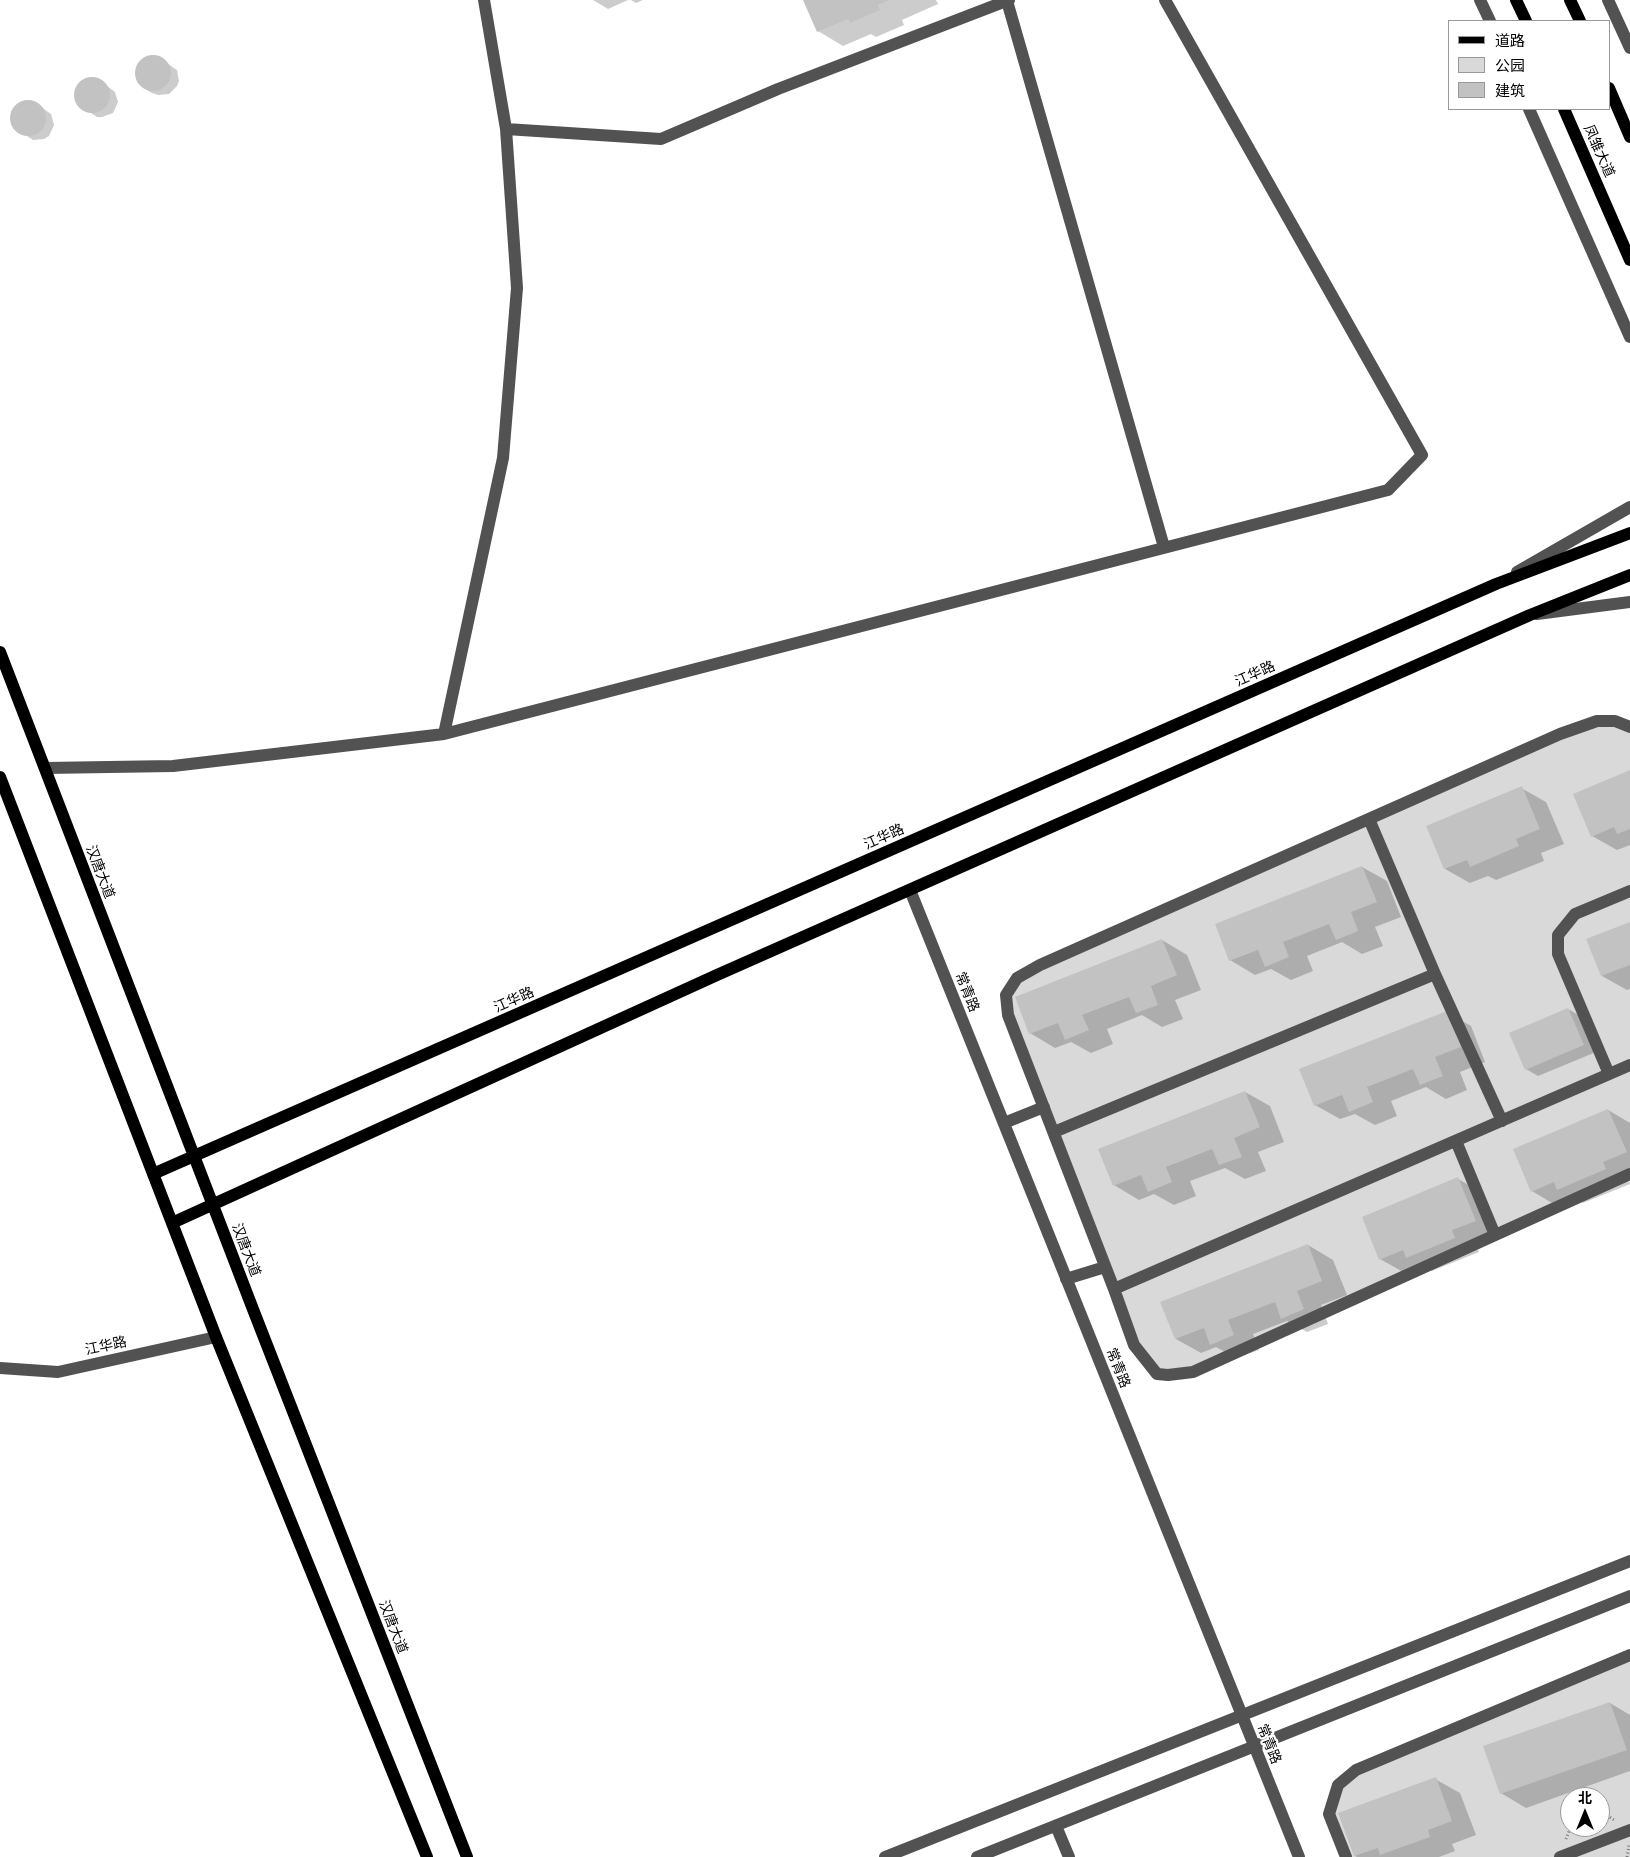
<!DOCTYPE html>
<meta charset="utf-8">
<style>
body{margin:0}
#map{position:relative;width:1630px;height:1857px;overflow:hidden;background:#fff;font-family:"Public Sans","Noto Sans SC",sans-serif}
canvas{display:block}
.legend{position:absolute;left:1448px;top:20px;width:162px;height:90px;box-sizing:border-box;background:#fff;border:1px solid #999;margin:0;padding:6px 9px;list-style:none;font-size:15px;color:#000}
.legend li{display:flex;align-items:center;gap:10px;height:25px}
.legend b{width:25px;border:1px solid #999}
.north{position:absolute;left:1560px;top:1787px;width:50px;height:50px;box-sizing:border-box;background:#fff;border:1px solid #999;border-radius:50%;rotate:0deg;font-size:14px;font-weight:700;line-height:20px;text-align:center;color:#000}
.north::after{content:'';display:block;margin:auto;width:18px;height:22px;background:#000;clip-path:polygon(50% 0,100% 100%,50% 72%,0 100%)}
</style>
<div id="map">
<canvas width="1630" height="1857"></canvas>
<ul class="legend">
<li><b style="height:6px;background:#000"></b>道路</li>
<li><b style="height:14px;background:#d9d9d9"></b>公园</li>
<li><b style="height:14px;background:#c2c2c2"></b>建筑</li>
</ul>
<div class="north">北</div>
</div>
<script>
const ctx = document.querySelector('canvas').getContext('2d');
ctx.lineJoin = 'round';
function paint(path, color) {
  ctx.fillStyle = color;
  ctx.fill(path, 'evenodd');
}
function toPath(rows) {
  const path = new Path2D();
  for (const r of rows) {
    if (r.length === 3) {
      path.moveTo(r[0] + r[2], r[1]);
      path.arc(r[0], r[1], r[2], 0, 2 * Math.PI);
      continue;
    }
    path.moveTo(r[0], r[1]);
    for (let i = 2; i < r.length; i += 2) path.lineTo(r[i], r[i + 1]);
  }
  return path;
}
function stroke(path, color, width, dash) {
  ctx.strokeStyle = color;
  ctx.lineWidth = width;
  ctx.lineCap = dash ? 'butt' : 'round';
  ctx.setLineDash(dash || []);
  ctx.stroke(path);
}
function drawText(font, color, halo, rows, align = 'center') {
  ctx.font = font + ' "Public Sans","Noto Sans SC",sans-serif';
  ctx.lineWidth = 4.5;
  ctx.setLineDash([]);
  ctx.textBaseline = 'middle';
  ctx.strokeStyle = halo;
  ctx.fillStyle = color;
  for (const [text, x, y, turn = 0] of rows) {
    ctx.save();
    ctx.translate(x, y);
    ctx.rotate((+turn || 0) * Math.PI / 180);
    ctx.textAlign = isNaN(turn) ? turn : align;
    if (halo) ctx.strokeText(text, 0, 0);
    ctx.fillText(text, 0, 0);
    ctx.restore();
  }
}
const green = toPath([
 [1597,721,1630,727,1630,1174,1193,1372,1157,1374,1134,1345,1006,995,1017,978],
 [1630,1655,1630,1857,1346,1857,1329,1814,1338,1785,1356,1770],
 [1570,1797,1600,1797,1600,1827,1570,1827]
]);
const shadow = toPath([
 [593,0,628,0,608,9],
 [631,0,643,0,636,3],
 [804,0,936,0,938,4,902,20,904,25,876,37,871,34,843,46,818,31],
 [148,58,159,58,177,70,179,81,177,86,169,94,158,95,152,93,144,88,137,79,137,69,139,64],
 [92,78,98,79,115,92,118,102,113,113,102,117,97,117,79,105,75,96,76,91,82,82],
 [28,101,34,102,51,114,54,125,49,136,44,139,33,140,15,128,11,118,12,113,18,104],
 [1630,771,1630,845,1617,850,1592,836],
 [1521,788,1546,802,1564,844,1541,853,1544,861,1496,880,1488,876,1470,883,1445,869],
 [1362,867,1387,881,1401,917,1375,927,1383,946,1362,954,1342,942,1307,956,1313,971,1291,980,1271,969,1255,975,1230,960],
 [1630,923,1630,989,1627,990,1602,976],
 [1162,940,1187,955,1201,990,1175,1000,1183,1019,1162,1027,1142,1015,1107,1029,1113,1044,1091,1053,1071,1042,1055,1048,1030,1033],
 [1568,1009,1580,1016,1596,1052,1538,1076,1526,1069],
 [1446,1012,1471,1026,1485,1062,1460,1072,1467,1090,1446,1099,1426,1087,1391,1101,1397,1116,1375,1125,1355,1114,1340,1119,1315,1105],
 [1245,1092,1270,1106,1284,1142,1258,1152,1266,1171,1245,1179,1225,1168,1190,1181,1196,1196,1174,1205,1154,1194,1139,1200,1114,1185],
 [1608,1110,1630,1123,1630,1175,1628,1176,1630,1184,1583,1203,1575,1198,1557,1206,1532,1191],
 [1458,1179,1483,1193,1500,1235,1476,1245,1479,1252,1432,1271,1423,1266,1405,1273,1380,1259],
 [1308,1245,1333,1260,1347,1295,1321,1305,1328,1324,1307,1332,1287,1321,1253,1334,1259,1350,1236,1358,1216,1347,1201,1353,1176,1339,1162,1303],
 [1610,1703,1630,1715,1630,1771,1526,1808,1501,1793],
 [1435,1779,1460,1793,1476,1835,1452,1844,1455,1851,1439,1857,1357,1857,1355,1856]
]);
const building = toPath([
 [803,0,890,0,878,5,880,10,850,23,848,19,817,32],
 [153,73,18],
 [92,95,18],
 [28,118,18],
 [1630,770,1630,829,1617,834,1614,827,1591,837,1573,794],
 [1522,786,1540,829,1516,839,1519,846,1470,867,1467,860,1444,869,1426,826],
 [1362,866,1377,902,1351,912,1358,931,1336,940,1329,924,1283,942,1289,957,1265,967,1258,950,1229,961,1215,924],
 [1630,922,1630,965,1601,976,1586,939],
 [1162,939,1177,975,1151,986,1158,1005,1136,1013,1129,997,1082,1015,1089,1030,1065,1040,1058,1023,1029,1034,1015,997],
 [1568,1008,1584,1045,1525,1070,1509,1033],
 [1447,1011,1461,1047,1435,1057,1443,1076,1420,1085,1413,1069,1367,1087,1373,1102,1349,1112,1342,1095,1314,1106,1299,1069],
 [1245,1091,1260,1127,1234,1138,1242,1157,1219,1165,1212,1149,1166,1167,1172,1182,1148,1192,1141,1175,1113,1186,1098,1149],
 [1608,1109,1627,1152,1603,1162,1606,1169,1557,1190,1554,1182,1531,1192,1513,1149],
 [1458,1177,1476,1221,1452,1230,1455,1238,1406,1258,1403,1250,1379,1260,1362,1217],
 [1308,1244,1322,1281,1297,1291,1304,1309,1281,1319,1275,1302,1228,1320,1234,1335,1210,1345,1204,1328,1175,1339,1160,1302],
 [1610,1702,1627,1750,1500,1794,1483,1746],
 [1436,1777,1452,1821,1428,1830,1430,1837,1380,1855,1378,1848,1354,1856,1338,1813]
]);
const path = toPath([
 [1600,1815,1608,1816,1614,1820],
 [1566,1839,1571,1827],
 [1627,1857,1629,1845]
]);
const minor = toPath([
 [484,0,506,129],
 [1480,0,1490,21],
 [1608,0,1630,48],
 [1007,1,1164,547],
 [1529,109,1630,337],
 [1517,572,1630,507],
 [1537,614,1630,602],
 [1630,727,1615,721,1597,721,1560,734,1040,965,1017,978,1006,995,1008,1015,1114,1289,1134,1345,1157,1374,1168,1375,1193,1372,1630,1174],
 [444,734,503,458,517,288,506,129,661,139,778,89,1009,0],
 [45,768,173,766,444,734,1388,490,1422,455,1165,0],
 [1369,819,1435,974,1502,1121],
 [910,890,1299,1857],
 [1609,1074,1558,954,1558,935,1575,914,1630,891],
 [1004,1123,1044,1107],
 [1054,1132,1435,974],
 [1456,1141,1495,1235],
 [1066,1279,1105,1267],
 [1114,1289,1630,1065],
 [0,1368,58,1372,216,1337],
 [1056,1826,1069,1857],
 [885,1857,1630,1561],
 [977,1857,1630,1596],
 [1346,1857,1329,1814,1338,1785,1356,1770,1630,1655],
 [1560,1857,1630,1830]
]);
const major = toPath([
 [1516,0,1526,21],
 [1570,0,1580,21],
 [1609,88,1630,137],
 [1564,109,1630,260],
 [0,652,256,1317,467,1857],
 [0,777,216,1337,427,1857],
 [153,1174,1496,584,1630,533],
 [172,1223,717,975,1530,615,1630,575]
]);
const streetNames = [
 ["凤雏大道",1599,151,66],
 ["江华路",1255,674,-24],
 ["江华路",884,837,-24],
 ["汉唐大道",100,872,69],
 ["常青路",967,992,68],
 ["江华路",514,1000,-24],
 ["汉唐大道",246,1250,69],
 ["江华路",106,1346,-12],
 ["常青路",1118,1368,68],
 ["汉唐大道",393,1627,69],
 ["常青路",1269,1744,68]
];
paint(green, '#d9d9d9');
paint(shadow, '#0003');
paint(building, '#c2c2c2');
stroke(path, '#747474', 3, [1, 2.5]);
stroke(minor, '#525252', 12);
stroke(major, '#000', 12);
drawText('14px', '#000', '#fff', streetNames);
</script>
